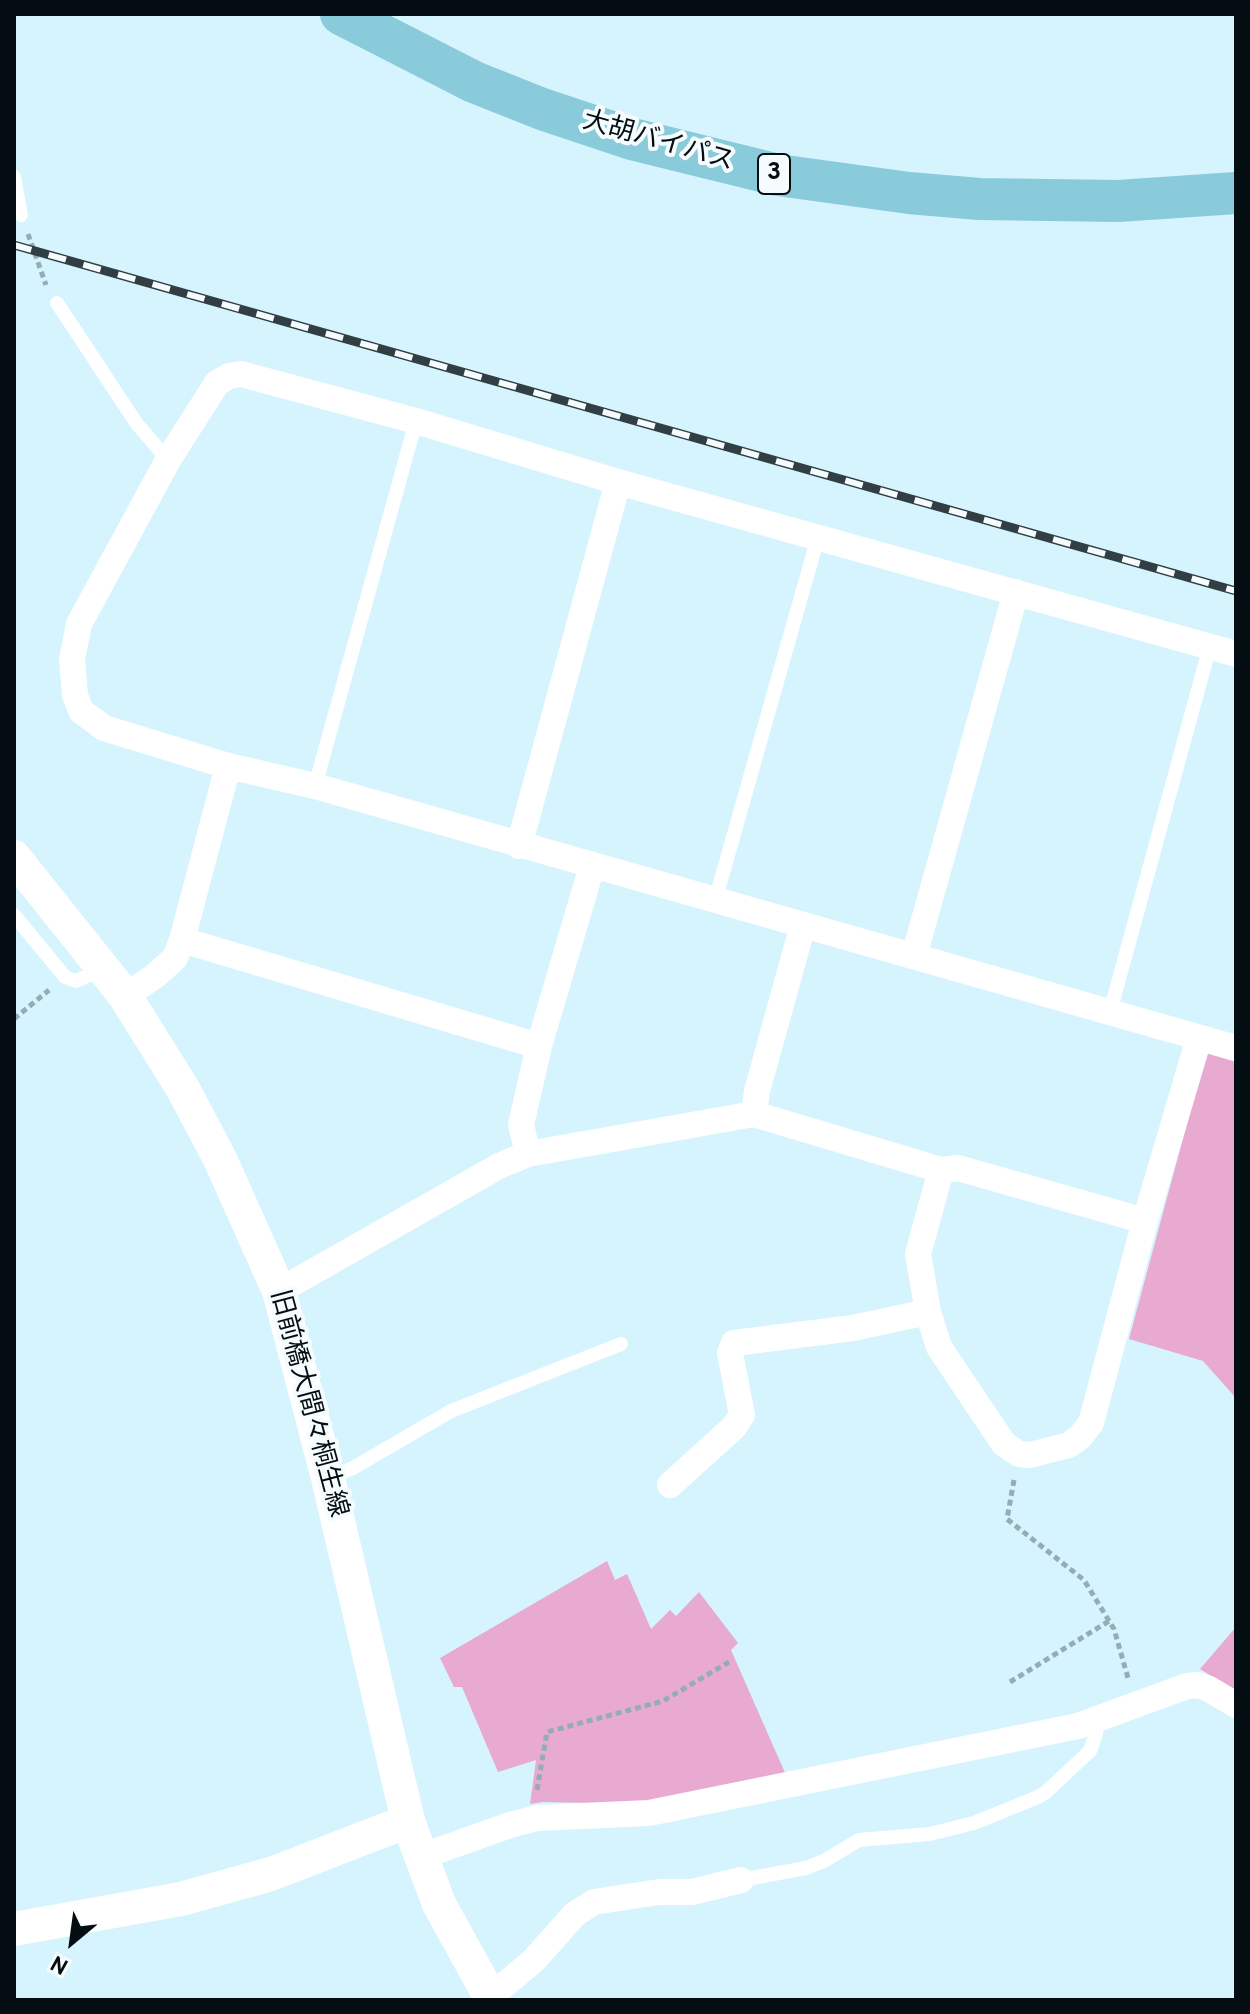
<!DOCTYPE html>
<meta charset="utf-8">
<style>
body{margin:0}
#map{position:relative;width:1250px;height:2014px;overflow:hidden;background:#d5f4fe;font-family:Overpass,sans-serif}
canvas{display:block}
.frame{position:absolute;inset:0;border:16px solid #040d11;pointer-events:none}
.north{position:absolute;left:32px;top:1902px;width:80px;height:80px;-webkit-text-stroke:6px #f6fcfe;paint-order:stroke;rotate:209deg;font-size:22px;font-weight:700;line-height:32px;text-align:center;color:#040d11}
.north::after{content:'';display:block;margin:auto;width:28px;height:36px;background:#040d11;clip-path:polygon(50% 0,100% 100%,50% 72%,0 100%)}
</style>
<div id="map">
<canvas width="1250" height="2014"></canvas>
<div class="frame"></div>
<div class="north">N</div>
</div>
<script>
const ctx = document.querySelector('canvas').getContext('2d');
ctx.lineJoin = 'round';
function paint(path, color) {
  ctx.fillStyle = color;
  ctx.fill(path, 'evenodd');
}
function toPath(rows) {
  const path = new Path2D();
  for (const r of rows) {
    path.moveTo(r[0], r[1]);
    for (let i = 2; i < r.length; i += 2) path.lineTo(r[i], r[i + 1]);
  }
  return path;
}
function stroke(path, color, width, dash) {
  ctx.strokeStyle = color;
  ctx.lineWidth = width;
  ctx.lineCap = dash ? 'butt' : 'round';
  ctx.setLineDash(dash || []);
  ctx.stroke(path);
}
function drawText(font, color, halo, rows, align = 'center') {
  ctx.font = font + ' Overpass,"Noto Sans JP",sans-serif';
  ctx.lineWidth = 8;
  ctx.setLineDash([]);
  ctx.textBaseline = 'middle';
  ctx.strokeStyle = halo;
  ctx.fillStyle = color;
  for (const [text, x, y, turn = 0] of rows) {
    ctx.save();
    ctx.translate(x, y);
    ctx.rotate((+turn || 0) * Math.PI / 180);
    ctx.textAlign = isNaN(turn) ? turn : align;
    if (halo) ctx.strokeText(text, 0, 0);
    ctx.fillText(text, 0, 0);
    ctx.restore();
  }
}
const green = toPath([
 [1206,1053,1236,1062,1236,1398,1203,1361,1129,1339],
 [607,1561,615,1580,627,1574,651,1629,670,1610,676,1616,699,1592,738,1643,731,1650,786,1775,646,1804,543,1802,530,1804,536,1760,498,1772,462,1687,454,1687,440,1658],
 [1236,1627,1236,1691,1200,1669]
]);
const path = toPath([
 [28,234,46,285],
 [14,1019,49,990],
 [1014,1480,1007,1519,1084,1580,1114,1629,1128,1678],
 [1010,1682,1109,1621],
 [537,1790,547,1732,663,1701,729,1662]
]);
const service = toPath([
 [14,177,21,215],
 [57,303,137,424,168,460],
 [315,786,416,421],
 [715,901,818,537],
 [14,915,65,977,76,981,104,968],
 [1110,1012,1210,646],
 [328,1478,353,1468,451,1411,621,1344],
 [741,1880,806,1868,824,1861,859,1840,930,1834,974,1823,1038,1797,1046,1792,1090,1751,1096,1734,1096,1720]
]);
const minor = toPath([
 [1236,654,618,482,416,421,241,374,229,376,217,383,168,460,79,624,72,659,75,695,81,711,104,728,228,766,315,786,1236,1048],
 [519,846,618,482],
 [182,940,539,1046],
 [914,956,1016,592],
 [125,996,155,976,175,958,182,940,228,766],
 [754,1114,757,1091,803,925],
 [528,1154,521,1125,539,1046,592,866],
 [941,1170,918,1254,928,1312,939,1347,1004,1444,1019,1454,1030,1455,1069,1445,1080,1437,1091,1423,1145,1221,1199,1038],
 [279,1291,499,1166,528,1154,754,1114,941,1170,958,1168,1145,1221],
 [670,1485,734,1427,742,1415,730,1353,734,1343,853,1328,928,1312],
 [420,1857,510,1825,537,1818,649,1813,1078,1726,1187,1686,1198,1685,1209,1689,1236,1705],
 [490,1997,533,1961,575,1914,594,1902,659,1892,692,1892,741,1880]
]);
const tertiary = toPath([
 [14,857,125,996,183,1089,220,1159,279,1291,328,1478,408,1821,439,1904,492,2000],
 [14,1929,181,1899,271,1874,408,1821]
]);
const primary = toPath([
 [341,14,474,82,542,109,632,139,778,175,909,193,979,199,1118,201,1236,193]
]);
const rail = toPath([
 [14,245,1236,591]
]);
const shields = [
 [774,174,32]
];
const shieldNames = [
 ["3",774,174]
];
const streetNames = [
 ["大胡バイパス",658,143,16],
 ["旧前橋大間々桐生線",307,1404,75]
];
paint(green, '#e8aad1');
stroke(path, '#94acb5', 5, [6, 4]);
stroke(service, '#fff', 14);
stroke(minor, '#fff', 26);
stroke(tertiary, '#fff', 34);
stroke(primary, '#89cadb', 42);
stroke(rail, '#313f44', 9);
stroke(rail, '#f6fcfe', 6, [18]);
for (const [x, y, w] of shields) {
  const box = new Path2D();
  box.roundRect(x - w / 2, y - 20, w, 40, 6);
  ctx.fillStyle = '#f6fcfe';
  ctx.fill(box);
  stroke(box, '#040d11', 2);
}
drawText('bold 24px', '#040d11', null, shieldNames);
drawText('26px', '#040d11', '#f6fcfe', streetNames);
</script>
